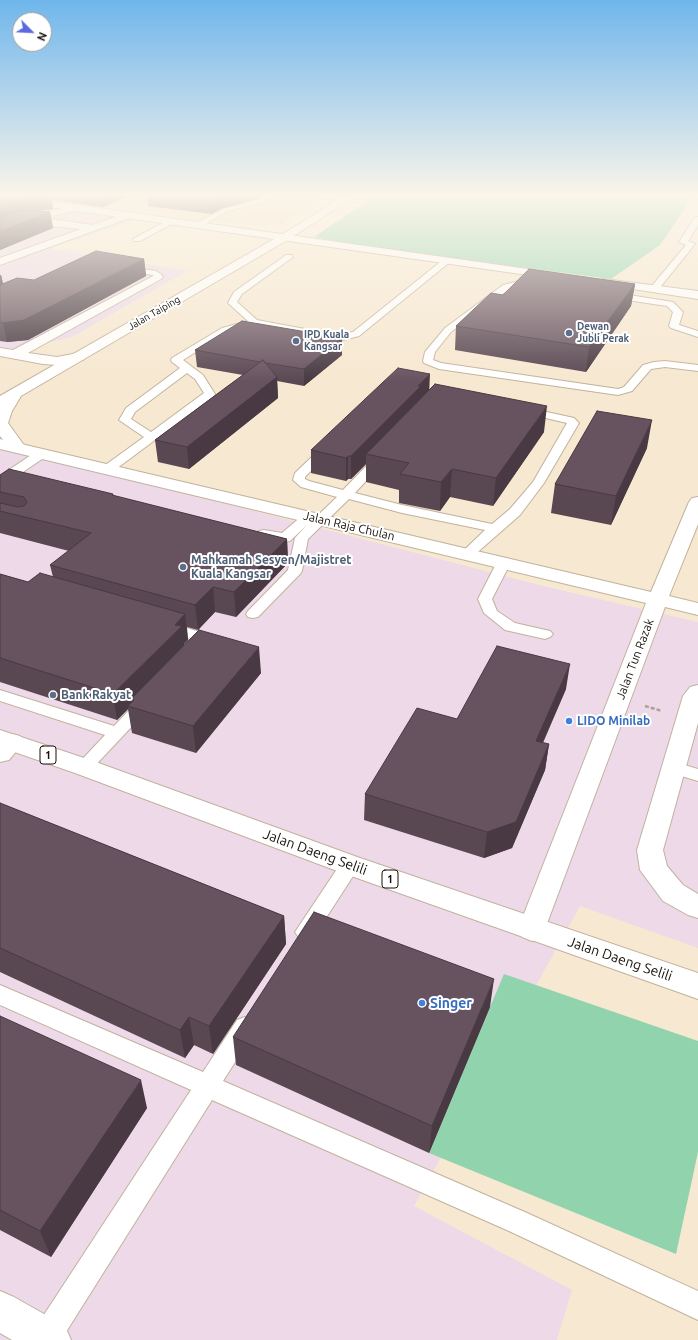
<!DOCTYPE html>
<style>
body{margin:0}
#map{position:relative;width:698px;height:1340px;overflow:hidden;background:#f7e8d1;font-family:Ubuntu,sans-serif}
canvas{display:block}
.north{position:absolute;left:12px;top:12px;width:40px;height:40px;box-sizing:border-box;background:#fff;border:1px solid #a2a09d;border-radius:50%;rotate:114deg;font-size:11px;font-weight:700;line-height:16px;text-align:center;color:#161109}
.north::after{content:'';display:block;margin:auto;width:14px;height:18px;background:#5c69e1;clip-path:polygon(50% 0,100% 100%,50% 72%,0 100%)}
</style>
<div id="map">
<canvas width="698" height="1340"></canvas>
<div class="north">N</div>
</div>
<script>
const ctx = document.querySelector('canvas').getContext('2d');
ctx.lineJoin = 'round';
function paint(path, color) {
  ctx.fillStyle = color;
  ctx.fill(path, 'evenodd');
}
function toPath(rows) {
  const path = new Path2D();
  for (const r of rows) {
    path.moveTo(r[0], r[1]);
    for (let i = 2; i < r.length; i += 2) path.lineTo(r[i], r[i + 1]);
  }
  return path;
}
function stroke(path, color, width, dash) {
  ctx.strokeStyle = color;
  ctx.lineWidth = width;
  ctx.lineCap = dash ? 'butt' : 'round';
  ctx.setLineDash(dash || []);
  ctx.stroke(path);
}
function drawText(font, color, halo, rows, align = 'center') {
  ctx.font = font + ' Ubuntu,sans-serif';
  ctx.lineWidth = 4;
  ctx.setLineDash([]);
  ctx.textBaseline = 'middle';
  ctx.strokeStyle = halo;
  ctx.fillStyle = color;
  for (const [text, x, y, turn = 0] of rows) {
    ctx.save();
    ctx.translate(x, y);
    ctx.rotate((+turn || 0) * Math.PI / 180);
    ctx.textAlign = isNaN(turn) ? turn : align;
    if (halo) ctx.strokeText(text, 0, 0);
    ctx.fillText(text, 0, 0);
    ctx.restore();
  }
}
const commercial = toPath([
 [0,195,150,216,49,248,187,271,72,337,0,354],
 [0,445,543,586,698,622,698,948,580,906,414,1206,572,1290,557,1340,0,1340]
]);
const built = toPath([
 [9,194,331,194,282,224,266,226,203,221]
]);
const green = toPath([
 [378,194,695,194,660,245,611,279,374,248,314,237],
 [504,974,698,1041,698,1152,676,1254,429,1153]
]);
const path = toPath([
 [645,706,662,711]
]);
const lane = toPath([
 [268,194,277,194,263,202,227,211,200,227,197,227,193,225,223,209,259,200,268,194],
 [78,206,82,208,80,209,57,215,12,219,0,218,0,214,12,215,40,213,78,206],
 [695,217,698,217,698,225,688,241,695,244,657,291,651,291,650,289,651,287,686,245,679,242,695,217],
 [170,219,176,219,177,221,140,241,134,241,133,239,170,219],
 [286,255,292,255,293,257,242,294,237,302,257,320,321,332,343,334,353,332,444,259,447,259,451,261,359,336,343,340,321,338,252,324,228,332,183,360,203,375,215,394,214,396,112,472,104,472,102,469,104,466,144,437,119,420,126,408,180,368,172,362,171,360,172,358,222,328,248,321,228,303,234,292,286,255],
 [187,373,195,379,204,393,151,432,131,419,135,412,187,373],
 [122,266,156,271,162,275,160,279,157,280,154,279,153,275,122,270,122,266],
 [519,281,535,283,539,286,535,289,519,287,509,289,451,332,435,352,433,360,441,363,618,389,624,387,643,365,654,362,665,361,698,365,698,371,665,367,651,369,632,391,618,395,439,369,424,363,423,361,425,352,445,328,503,285,519,281],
 [610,292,673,302,683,312,679,325,698,331,698,337,671,328,669,326,673,312,667,306,607,297,606,295,607,293,610,292],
 [524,407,574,418,579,423,544,483,520,515,472,557,467,558,462,557,460,554,485,530,402,513,349,499,308,539,302,571,300,574,258,617,253,618,248,617,246,614,248,611,288,570,295,538,307,525,290,541,285,542,259,537,257,534,259,531,264,530,282,533,303,515,313,515,315,518,314,519,337,497,301,487,293,480,295,473,322,447,326,445,330,447,332,449,305,477,305,479,309,481,343,490,377,455,381,454,385,455,387,458,355,493,402,505,492,524,510,509,533,482,567,423,520,412,519,410,524,407],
 [41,450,45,451,47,454,45,457,4,485,0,486,0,476,37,451,41,450],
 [504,558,509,559,511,562,492,599,497,611,515,623,550,631,553,634,550,637,545,639,505,630,484,613,478,599,497,562,499,559,504,558],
 [167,622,213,636,216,639,208,647,203,649,198,647,195,644,197,641,162,630,159,627,162,624,167,622],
 [0,690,114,726,139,700,145,699,151,700,153,704,90,771,84,773,78,771,75,767,105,735,0,701,0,690],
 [674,762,698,769,698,781,668,772,665,768,668,764,674,762],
 [350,857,357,860,360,865,357,870,313,938,306,941,299,938,295,932,343,860,350,857],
 [0,985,203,1072,237,1020,245,1017,253,1020,256,1027,253,1034,223,1081,527,1213,698,1291,698,1320,509,1231,212,1100,61,1340,33,1340,32,1337,36,1327,191,1090,0,1005,0,985]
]);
const street = toPath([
 [129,212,132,213,134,215,132,217,0,265,0,258,81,229,30,224,0,234,0,227,30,218,42,218,93,225,129,212],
 [157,274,161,275,163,277,161,279,28,353,57,357,78,353,83,354,85,357,83,360,57,365,43,364,0,356,0,348,13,350,157,274],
 [698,685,698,723,663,850,667,866,683,885,698,894,698,918,688,915,663,901,640,870,637,850,683,696,690,687,698,685],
 [0,1291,14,1297,65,1326,71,1340,12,1340,0,1333,0,1291]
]);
const secondary = toPath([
 [0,194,556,273,560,274,562,276,560,278,556,279,0,200,0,194],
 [604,279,698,291,698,299,600,284,598,282,600,280,604,279],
 [0,439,651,592,689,502,692,498,698,497,698,524,669,596,698,603,698,615,665,607,542,937,532,941,522,937,518,929,646,603,0,449,0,439],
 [12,734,20,736,24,742,9,760,0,762,0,740,4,736,12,734]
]);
const highway = toPath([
 [348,194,359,194,289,239,21,396,12,411,8,423,26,448,24,451,18,453,12,451,0,436,0,396,281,235,348,194],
 [0,730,93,761,360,858,698,973,698,999,340,872,75,773,0,747,0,730]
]);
const wall = toPath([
 [0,194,133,194,103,207,52,200,53,209,37,211,50,212,53,228,0,250],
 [147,194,267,194,258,199,223,208,211,214,148,206],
 [144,259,146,276,28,340,7,342,0,341,0,275,1,275,3,284,34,280],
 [635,284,631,306,586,372,455,350,456,326],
 [342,338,342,355,304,386,277,381,278,398,189,469,158,462,155,440,243,375,197,367,195,350],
 [429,390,544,432,493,506,450,497,440,511,399,503,399,490,366,482,366,464,351,479,348,479,346,481,311,473,311,450],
 [647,448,611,525,551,513,555,484],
 [0,475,113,494,114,496,287,539,288,563,236,617,215,612,198,630,187,627,188,640,184,644,184,645,261,673,196,753,132,733,128,709,117,720,0,682,0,574,28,582,53,577,50,565,69,551,0,533],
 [566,689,543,743,549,744,545,770,512,848,484,858,364,820,365,794,457,719],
 [0,803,284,916,286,944,213,1054,194,1045,185,1058,0,972],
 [490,1007,429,1153,236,1065,233,1037],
 [0,1016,147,1108,51,1257,0,1230]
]);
const shadedWall = toPath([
 [51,194,53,209,17,213,0,226,0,209,11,206,9,198],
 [101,194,133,194,103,207],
 [226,194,267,194,258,199,223,208,211,214,210,201,222,195],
 [50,212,53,228,0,250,0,232],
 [144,259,146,276,28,340,7,342,3,323],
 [1,275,5,293,0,296,0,276],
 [635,284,631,306,586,372,589,347],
 [342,338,342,355,304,386,304,369],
 [430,374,429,395,366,454,366,464,351,479,351,456],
 [277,377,278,398,189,469,187,447],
 [547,406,544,432,493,506,496,478],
 [652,420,647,448,611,525,616,496],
 [348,456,348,479,346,481,346,458],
 [452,469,450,497,440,511,441,482],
 [287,539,288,563,236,617,234,592],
 [213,587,215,612,198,630,195,605],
 [185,614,188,640,184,644,185,652,134,700,131,699,132,706,128,706,128,709,117,720,113,694,175,625],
 [259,647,261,673,196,753,193,726],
 [570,664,566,689,532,766,536,741],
 [549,744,545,770,512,848,484,858,487,832],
 [284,916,286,944,213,1054,209,1026],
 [494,979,490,1007,429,1153,432,1126],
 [189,1017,194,1045,185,1058,180,1030],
 [141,1080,147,1108,51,1257,40,1231]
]);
const building = toPath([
 [0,194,48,194,9,198,0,198,0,194],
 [152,194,226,194,222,195,210,201,152,194],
 [0,204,15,205,0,209,0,204],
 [27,210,50,212,0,232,0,218,27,210],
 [96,251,144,259,24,320,3,323,0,322,0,285,17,278,34,280,96,251],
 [529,269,635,284,589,347,456,326,491,293,503,295,529,269],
 [242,321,342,338,304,369,265,363,263,360,260,362,195,350,242,321],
 [263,360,277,377,187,447,155,440,263,360],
 [398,368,430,374,418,386,421,386,351,456,348,456,346,458,311,450,398,368],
 [435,384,547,406,496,478,452,469,441,482,400,474,409,463,366,454,435,384],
 [597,411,652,420,616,496,555,484,597,411],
 [9,469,113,494,112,495,287,539,234,592,213,587,195,605,50,565,91,533,0,511,0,503,18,507,24,506,27,502,24,497,0,492,0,475,9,469],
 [40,573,185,614,175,625,182,626,113,694,0,658,0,574,28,582,40,573],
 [199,630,259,647,193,726,128,706,134,700,131,699,199,630],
 [497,646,570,664,536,741,549,744,516,822,487,832,365,794,417,708,457,719,497,646],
 [0,803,284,916,209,1026,189,1017,180,1030,0,948,0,803],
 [314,912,494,979,432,1126,233,1037,314,912],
 [0,1016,141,1080,40,1231,0,1210,0,1016]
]);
const markers = [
 [569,333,4,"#5c6f8a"],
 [296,341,4,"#5c6f8a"],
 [183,567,4,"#5c6f8a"],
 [53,695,4,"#5c6f8a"],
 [569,721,4,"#3f7fe0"],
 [422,1003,4,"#3f7fe0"]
];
const farStreetnames = [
 ["Jalan Taiping",154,313,-30]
];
const farServicenames = [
 ["Dewan",577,327],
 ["Jubli Perak",577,339],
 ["IPD Kuala",304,335],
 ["Kangsar",304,347]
];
const shields = [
 [48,755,16],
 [390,879,16]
];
const shieldNames = [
 ["1",48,755],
 ["1",390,879]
];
const streetNames = [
 ["Jalan Raja Chulan",349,526,13],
 ["Jalan Tun Razak",635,659,-69]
];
const serviceNames = [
 ["Mahkamah Sesyen/Majistret",191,560],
 ["Kuala Kangsar",191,574],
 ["Bank Rakyat",61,695]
];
const shopNames = [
 ["LIDO Minilab",577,721]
];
const nearStreetnames = [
 ["Jalan Daeng Selili",315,852,20],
 ["Jalan Daeng Selili",620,959,19]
];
const nearShopnames = [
 ["Singer",430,1003]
];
paint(commercial, '#edd9e8');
paint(built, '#f0dcbf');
paint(green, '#90d3ac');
stroke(lane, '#c1b29c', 2);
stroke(street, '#c1b29c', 2);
stroke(secondary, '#c1b29c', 2);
stroke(highway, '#c1b29c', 2);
stroke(path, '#ada290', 2.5, [4, 2]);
paint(lane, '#fff');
paint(street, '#fff');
paint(secondary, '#fff');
paint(highway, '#fff');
paint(wall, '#594752');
paint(shadedWall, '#483942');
paint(building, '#67525f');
stroke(building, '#483942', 1);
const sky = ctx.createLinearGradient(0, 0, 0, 382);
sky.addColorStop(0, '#6fb6ec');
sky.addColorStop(0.51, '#fbf5ea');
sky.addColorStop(1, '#fbf5ea00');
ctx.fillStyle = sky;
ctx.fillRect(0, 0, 698, 382);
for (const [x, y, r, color] of markers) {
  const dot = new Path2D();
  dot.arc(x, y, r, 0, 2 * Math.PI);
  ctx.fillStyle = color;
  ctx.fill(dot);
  stroke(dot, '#fff', 1.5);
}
drawText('10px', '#161109', '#fff', farStreetnames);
drawText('bold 10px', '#4e5e75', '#fff', farServicenames, 'left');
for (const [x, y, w] of shields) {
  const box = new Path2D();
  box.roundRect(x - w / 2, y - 9, w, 18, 3);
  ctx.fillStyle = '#fff';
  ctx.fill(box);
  stroke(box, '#161109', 1);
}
drawText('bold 11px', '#161109', null, shieldNames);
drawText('12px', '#161109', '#fff', streetNames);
drawText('bold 12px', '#4e5e75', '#fff', serviceNames, 'left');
drawText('bold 12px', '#366cbe', '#fff', shopNames, 'left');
drawText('14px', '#161109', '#fff', nearStreetnames);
drawText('bold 14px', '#366cbe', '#fff', nearShopnames, 'left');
</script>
